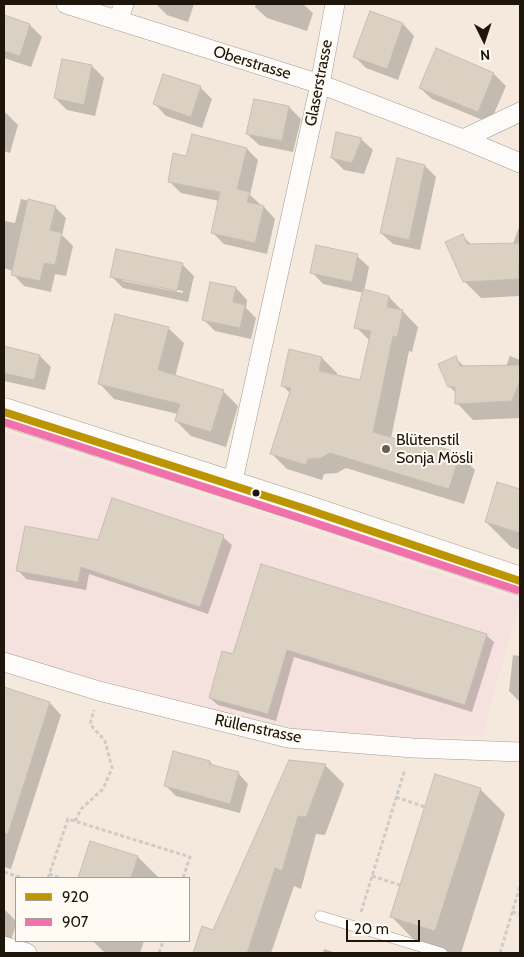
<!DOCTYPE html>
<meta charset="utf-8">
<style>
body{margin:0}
#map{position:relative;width:524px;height:957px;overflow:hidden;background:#f4e9dc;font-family:Cabin,sans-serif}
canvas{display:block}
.frame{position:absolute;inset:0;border:5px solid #1e160b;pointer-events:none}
.legend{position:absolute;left:15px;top:877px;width:175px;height:65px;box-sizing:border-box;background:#fffaf4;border:1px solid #a59f97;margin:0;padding:6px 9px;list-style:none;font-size:15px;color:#1e160b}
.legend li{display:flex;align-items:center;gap:10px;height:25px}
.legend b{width:25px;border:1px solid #a59f97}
.north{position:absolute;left:459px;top:15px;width:50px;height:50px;-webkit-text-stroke:4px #fffaf4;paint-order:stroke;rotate:176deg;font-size:14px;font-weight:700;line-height:20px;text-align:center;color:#1e160b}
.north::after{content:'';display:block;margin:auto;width:18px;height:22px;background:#1e160b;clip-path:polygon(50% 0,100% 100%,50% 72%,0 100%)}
.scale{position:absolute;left:346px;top:920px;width:74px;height:22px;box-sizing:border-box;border:2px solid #1e160b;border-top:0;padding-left:6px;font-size:15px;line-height:18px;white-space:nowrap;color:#1e160b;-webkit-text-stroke:4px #fffaf4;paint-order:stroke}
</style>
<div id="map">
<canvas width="524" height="957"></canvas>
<div class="frame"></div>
<ul class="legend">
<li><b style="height:6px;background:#bc9503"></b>920</li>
<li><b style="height:6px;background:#f171ab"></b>907</li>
</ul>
<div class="north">N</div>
<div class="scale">20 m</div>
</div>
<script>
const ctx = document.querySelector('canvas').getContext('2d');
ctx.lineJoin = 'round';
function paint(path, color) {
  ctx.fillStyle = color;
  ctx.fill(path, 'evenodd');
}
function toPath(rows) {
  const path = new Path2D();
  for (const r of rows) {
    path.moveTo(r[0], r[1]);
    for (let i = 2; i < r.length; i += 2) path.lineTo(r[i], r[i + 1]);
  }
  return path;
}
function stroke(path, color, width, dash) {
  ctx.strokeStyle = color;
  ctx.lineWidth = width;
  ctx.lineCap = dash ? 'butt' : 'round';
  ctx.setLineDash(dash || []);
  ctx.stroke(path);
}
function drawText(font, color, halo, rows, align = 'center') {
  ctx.font = font + ' Cabin,sans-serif';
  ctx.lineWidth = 4;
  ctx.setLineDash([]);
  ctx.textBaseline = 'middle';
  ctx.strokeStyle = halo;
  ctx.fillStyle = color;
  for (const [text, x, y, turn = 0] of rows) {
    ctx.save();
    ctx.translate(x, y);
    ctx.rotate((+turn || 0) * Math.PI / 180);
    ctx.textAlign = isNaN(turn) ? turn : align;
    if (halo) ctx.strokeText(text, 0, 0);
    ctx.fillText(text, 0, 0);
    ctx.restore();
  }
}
const commercial = toPath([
 [4,431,520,600,482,736,354,739,290,728,102,681,4,654]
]);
const shadow = toPath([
 [156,4,194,4,188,22,167,15],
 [256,4,303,4,313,13,307,31,267,18,255,7],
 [370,13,403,24,414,36,398,80,366,68,354,56],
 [4,16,30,25,42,37,31,67,4,58],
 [436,50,494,74,506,86,490,123,432,99,420,88],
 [63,60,92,66,104,78,95,116,67,110,55,98],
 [200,87,212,99,202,128,166,116,155,104],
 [255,100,289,107,301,119,293,152,259,145,247,134],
 [4,113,6,113,18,125,10,153,4,151],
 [361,139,373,150,364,174,344,170,332,158],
 [247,149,258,160,250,195,261,205,260,206,264,207,275,219,267,254,224,244,212,232,219,201,181,193,169,181,187,157],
 [425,166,436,177,420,250,393,244,381,233],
 [21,199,55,207,66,218,62,235,73,246,66,276,55,274,51,292,24,286,13,274,13,271,4,268,4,221,15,223],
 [520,224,520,296,481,298,464,281,462,236,472,245,513,244],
 [357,256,369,267,364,291,389,297,418,327,412,352,409,351,391,438,418,446,459,454,475,470,464,504,346,468,337,473,324,474,322,480,287,469,272,454,291,394,282,385,322,358,337,373,337,376,361,381,370,341,356,327,364,293,323,284,312,272],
 [182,264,194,276,188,302,123,288,111,276],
 [123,278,183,291,183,293,123,281],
 [236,288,247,300,246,308,256,318,251,339,215,331,203,319],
 [168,328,184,343,175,377,223,391,238,406,226,447,191,436,176,421,178,414,114,399,99,383],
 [4,347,40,356,51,367,45,390,4,381],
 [510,356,520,360,520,418,473,420,457,403,456,393,449,386,455,358,465,367,506,366],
 [498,483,520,490,520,550,511,547,486,522],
 [223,537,232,545,208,614,89,574,86,590,26,579,18,570,98,541],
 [261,566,486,635,494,642,472,712,294,657,276,721,218,705,210,698,233,655],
 [513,655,520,656,520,702,509,691],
 [4,689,50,703,61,715,11,869,4,867],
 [174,753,210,762,215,767,238,773,248,784,240,813,176,796,165,785],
 [325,765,344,784,325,835,316,834,301,889,294,886,271,953,194,953,203,927,214,931],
 [480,789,505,814,461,953,453,953,416,942,391,916],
 [91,843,138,857,159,878,80,878],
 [4,909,16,921,16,925,7,953,4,953],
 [91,941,144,941,140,953,105,953,95,943],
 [324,949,337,953,323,953]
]);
const building = toPath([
 [370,11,403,23,387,69,353,57,370,11],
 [4,15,30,24,20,56,4,51,4,15],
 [436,48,494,73,478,112,419,88,436,48],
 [62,59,92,65,84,105,54,98,62,59],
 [163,74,201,86,191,117,153,104,163,74],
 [254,99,289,106,282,141,246,134,254,99],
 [336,132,362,138,352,163,331,158,336,132],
 [192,134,247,148,237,189,250,192,247,202,264,206,255,243,211,233,220,192,168,182,173,153,186,156,192,134],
 [397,158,425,165,409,240,380,233,397,158],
 [28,199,56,206,50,230,62,233,55,265,44,263,40,281,11,275,28,199],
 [463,234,467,244,520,243,520,263,519,263,519,279,463,282,445,242,463,234],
 [316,245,358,254,352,282,310,273,316,245],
 [116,249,183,263,177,291,110,277,116,249],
 [210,282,236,287,233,302,245,305,240,328,202,320,210,282],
 [363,289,389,296,387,307,403,310,397,337,393,336,373,432,417,445,418,441,460,453,449,489,330,453,321,458,308,459,306,465,270,454,291,388,281,386,289,349,322,357,319,371,360,380,371,331,354,328,363,289],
 [115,314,169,327,158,370,224,390,211,432,175,421,180,404,98,384,115,314],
 [4,346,40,355,34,380,4,373,4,346],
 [456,356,460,366,520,365,520,380,512,401,455,404,455,387,448,387,438,364,456,356],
 [497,482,520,489,520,533,485,522,497,482],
 [112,498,224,535,200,607,81,567,78,582,16,571,25,526,98,540,112,498],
 [261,564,487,634,465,705,287,650,268,714,209,698,222,651,233,654,261,564],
 [4,687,50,702,8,834,4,833,4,687],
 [173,751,210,761,209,764,239,772,230,804,164,786,173,751],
 [289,760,326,764,306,817,298,816,282,871,275,868,247,953,193,953,202,926,213,930,289,760],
 [435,774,481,788,435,931,390,917,435,774],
 [90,841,138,856,131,878,78,878,90,841]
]);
const path = toPath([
 [396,797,425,807],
 [75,821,81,809,103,789,112,768,105,741,90,724,94,710],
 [4,872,23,878],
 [49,874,60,878],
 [372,876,400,885],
 [48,878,68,819,190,857,183,878],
 [361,912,405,769],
 [512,912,520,914],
 [159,953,163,941],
 [500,953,520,886]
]);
const lane = toPath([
 [320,916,442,953]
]);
const street = toPath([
 [66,4,320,84,463,139,520,163],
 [118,21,124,4],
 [463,139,520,112],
 [232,485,320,84,335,4],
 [4,662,99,691,288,738,413,748,520,752],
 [4,946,27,953]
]);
const secondary = toPath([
 [4,412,303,508,520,581]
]);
const bus1 = toPath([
 [4,412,303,508,520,581]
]);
const bus2 = toPath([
 [4,422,300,518,517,590]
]);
const markers = [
 [386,449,5,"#696054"],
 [256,493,4.5,"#1e160b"]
];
const streetNames = [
 ["Oberstrasse",252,63,17],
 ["Glaserstrasse",319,83,-79],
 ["Rüllenstrasse",258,729,12]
];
const poiNames = [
 ["Blütenstil",396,440],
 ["Sonja Mösli",396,458]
];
paint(commercial, '#f5e2df');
paint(shadow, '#0003');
paint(building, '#dbd1c3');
stroke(building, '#c7beb3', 1);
stroke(lane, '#a69d92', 11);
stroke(street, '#a69d92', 20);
stroke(secondary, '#a69d92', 29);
stroke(path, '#cfccc8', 3, [4, 2.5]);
stroke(lane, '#fdfcfa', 10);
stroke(street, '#fdfcfa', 19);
stroke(secondary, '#fdfcfa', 28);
stroke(bus1, '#bc9503', 8);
stroke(bus2, '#f171ab', 8);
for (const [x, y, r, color] of markers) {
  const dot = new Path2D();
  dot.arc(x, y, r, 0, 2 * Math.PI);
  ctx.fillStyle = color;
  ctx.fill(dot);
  stroke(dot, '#fffaf4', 2);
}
drawText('16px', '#1e160b', '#fffaf4', streetNames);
drawText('16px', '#1e160b', '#fffaf4', poiNames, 'left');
</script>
